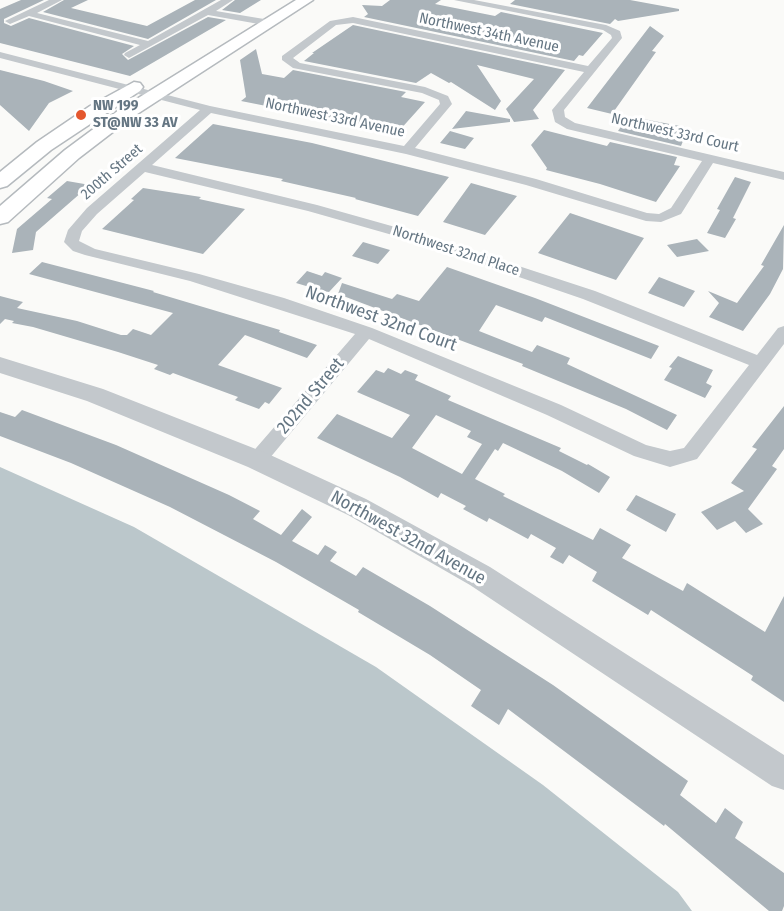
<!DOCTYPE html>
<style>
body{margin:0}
canvas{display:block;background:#fafaf8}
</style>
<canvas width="784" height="911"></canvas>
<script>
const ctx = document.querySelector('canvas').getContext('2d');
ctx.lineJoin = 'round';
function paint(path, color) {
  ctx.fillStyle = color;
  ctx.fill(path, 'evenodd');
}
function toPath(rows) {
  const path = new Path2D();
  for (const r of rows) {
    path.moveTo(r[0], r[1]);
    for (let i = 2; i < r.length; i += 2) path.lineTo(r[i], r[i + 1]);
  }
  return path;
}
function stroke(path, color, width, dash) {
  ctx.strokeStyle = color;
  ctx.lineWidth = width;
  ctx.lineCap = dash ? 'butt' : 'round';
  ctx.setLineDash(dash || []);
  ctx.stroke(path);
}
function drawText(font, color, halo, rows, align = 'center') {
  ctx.font = font + ' "Fira Sans Condensed",sans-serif';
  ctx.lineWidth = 6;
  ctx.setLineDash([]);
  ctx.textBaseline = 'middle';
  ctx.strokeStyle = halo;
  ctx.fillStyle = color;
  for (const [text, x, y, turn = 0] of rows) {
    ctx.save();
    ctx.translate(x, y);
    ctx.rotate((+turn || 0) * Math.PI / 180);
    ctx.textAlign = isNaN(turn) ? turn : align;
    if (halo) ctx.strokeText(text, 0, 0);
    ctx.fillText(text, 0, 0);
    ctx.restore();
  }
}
const water = toPath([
 [0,467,134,527,376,667,543,785,678,892,692,911,0,911]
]);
const building = toPath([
 [21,0,44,0,4,19,4,23,11,26,29,18,134,46,122,54,128,60,208,17,226,20,130,76,0,43,0,9],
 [64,0,88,0,71,8,147,26,195,0,216,0,148,39,43,12],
 [235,0,261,0,240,13,222,10],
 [390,0,441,0,435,4,495,16,501,12,603,33,583,56,579,55,574,61,364,17,368,14,362,5,382,6],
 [515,0,630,0,679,9,679,11,618,21,615,19,610,24,510,4],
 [353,25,565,70,533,110,539,119,514,122,506,109,534,79,477,65,501,101,495,110,451,82,449,83,431,73,416,83,304,61,314,53,312,53],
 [650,26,664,36,652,51,656,52,612,114,587,108],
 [256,49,262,74,284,78,293,70,406,92,401,97,425,102,398,132,241,101,246,97,240,60],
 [0,70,44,81,73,91,49,103,29,131,0,105],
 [466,111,510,119,510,122,452,129],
 [628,116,685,127,683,130,687,131,681,146,618,131],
 [213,124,312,143,449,177,418,216,355,199,356,198,281,181,283,179,175,158],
 [544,130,607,146,610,142,677,157,674,165,680,166,656,202,600,184,546,170,547,168,531,145],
 [450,131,474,138,465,149,440,143],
 [735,177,751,182,733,218,736,219,725,238,707,233,720,210,717,209],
 [67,181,90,185,36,232,33,250,12,253,17,229,52,199,47,198],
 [471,183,517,196,485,235,443,222],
 [143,188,201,197,199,199,245,209,203,254,102,229,134,200,131,199],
 [570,213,644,238,616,280,538,253],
 [784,225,783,269,770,294,743,331,709,317,719,303,708,291,737,303,764,266,761,265],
 [697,239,709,251,677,257,667,245],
 [363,242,390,250,378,264,352,256],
 [42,262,154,291,153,292,280,330,279,332,317,345,307,358,245,335,218,365,282,388,269,404,265,402,259,409,235,400,238,397,173,373,170,375,154,369,158,365,118,352,33,327,12,323,14,321,5,319,0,324,0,296,23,302,17,308,77,321,121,335,127,335,133,329,151,335,173,313,29,274],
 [447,267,535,298,659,346,651,359,545,317,542,322,496,305,479,331,532,352,537,345,570,358,567,364,677,415,667,430,626,409,522,366,523,364,338,294,342,283,392,299,397,294,419,301],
 [307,271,322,276,325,272,342,278,329,292,323,291,296,283],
 [659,277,695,291,684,307,648,293],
 [678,356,713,370,706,383,712,386,705,398,664,380,672,368,669,367],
 [388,368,401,374,405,370,418,375,415,380,451,396,448,400,561,448,559,451,587,465,588,464,610,477,599,493,562,471,503,443,498,451,495,449,475,479,505,494,503,496,593,540,600,528,631,545,622,558,683,591,687,583,765,632,784,596,784,702,751,680,753,676,651,610,648,615,592,581,597,572,569,555,563,564,550,557,556,548,531,534,528,539,489,518,487,522,463,509,466,506,441,493,438,498,400,477,317,438,337,414,392,438,410,415,357,392,376,370,384,373],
 [436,415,471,431,467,437,482,444,462,474,412,448],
 [784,406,784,449,772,466,777,469,748,509,763,524,746,533,735,521,717,530,701,512,744,491,731,483,757,449,752,447],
 [22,410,116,445,229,495,260,511,253,519,281,535,302,509,312,517,292,541,318,555,325,545,337,552,330,561,356,576,363,567,430,606,553,685,688,781,680,795,716,823,725,808,743,822,735,838,784,873,784,906,782,911,769,911,665,824,664,826,508,709,499,725,471,706,481,690,430,655,358,612,359,610,276,562,170,507,71,463,0,436,0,412,15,417],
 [636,495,676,514,666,532,626,510]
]);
const minor = toPath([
 [49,0,62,0,37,13,148,41,221,0,233,0,216,11,270,20,275,23,270,26,208,15,129,58,124,55,125,53,140,45,29,16,10,24,5,21,49,0],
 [454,0,474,0,606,25,620,31,622,38,564,110,565,117,575,123,784,172,784,180,713,163,681,214,661,222,646,221,526,185,406,154,211,113,152,165,317,205,427,236,595,291,757,355,778,328,784,326,784,344,697,459,670,467,634,456,547,415,369,339,264,465,257,468,250,465,247,460,250,455,355,334,190,281,85,255,73,251,64,242,68,230,87,208,200,110,0,58,0,52,210,106,404,146,440,104,439,100,422,93,293,68,282,60,282,56,330,21,353,17,588,66,612,38,611,35,603,30,454,0],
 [353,23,584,72,552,110,555,122,567,129,702,161,671,208,659,214,647,213,536,179,415,148,452,104,448,96,425,87,300,63,293,58,336,25,353,23],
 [145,172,308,211,417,242,583,299,749,365,684,448,670,451,646,445,561,405,372,328,284,298,199,274,95,249,79,241,82,231,97,214,145,172]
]);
const tertiary = toPath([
 [0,357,103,389,266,453,366,499,490,567,784,755,784,790,772,786,470,585,348,515,248,467,87,401,0,373,0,357]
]);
const primary = toPath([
 [296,0,313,0,131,118,79,158,8,222,0,224,0,206,65,150,119,110,296,0],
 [134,82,140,83,143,87,140,91,51,150,7,186,0,188,0,172,37,142,90,106,134,82]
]);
const markers = [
 [81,115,6,"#e4572e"]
];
const farStreetnames = [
 ["Northwest 34th Avenue",489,33,12],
 ["Northwest 33rd Avenue",335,118,12],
 ["Northwest 33rd Court",675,133,13],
 ["200th Street",112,172,-41],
 ["Northwest 32nd Place",456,251,18]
];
const farPoinames = [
 ["NW 199",93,106],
 ["ST@NW 33 AV",93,123]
];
const streetNames = [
 ["Northwest 32nd Court",381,319,20],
 ["202nd Street",311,396,-50],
 ["Northwest 32nd Avenue",408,538,29]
];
paint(water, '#bbc7cb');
paint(building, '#aab3b9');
stroke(primary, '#b5babe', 3);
paint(minor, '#c3c8cc');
paint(tertiary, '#c3c8cc');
paint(primary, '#fff');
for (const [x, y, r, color] of markers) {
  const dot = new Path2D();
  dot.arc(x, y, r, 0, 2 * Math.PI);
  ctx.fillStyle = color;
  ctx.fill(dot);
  stroke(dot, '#fff', 2);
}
drawText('15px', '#657683', '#fff', farStreetnames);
drawText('bold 15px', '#657683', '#fff', farPoinames, 'left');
drawText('18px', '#657683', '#fff', streetNames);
</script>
